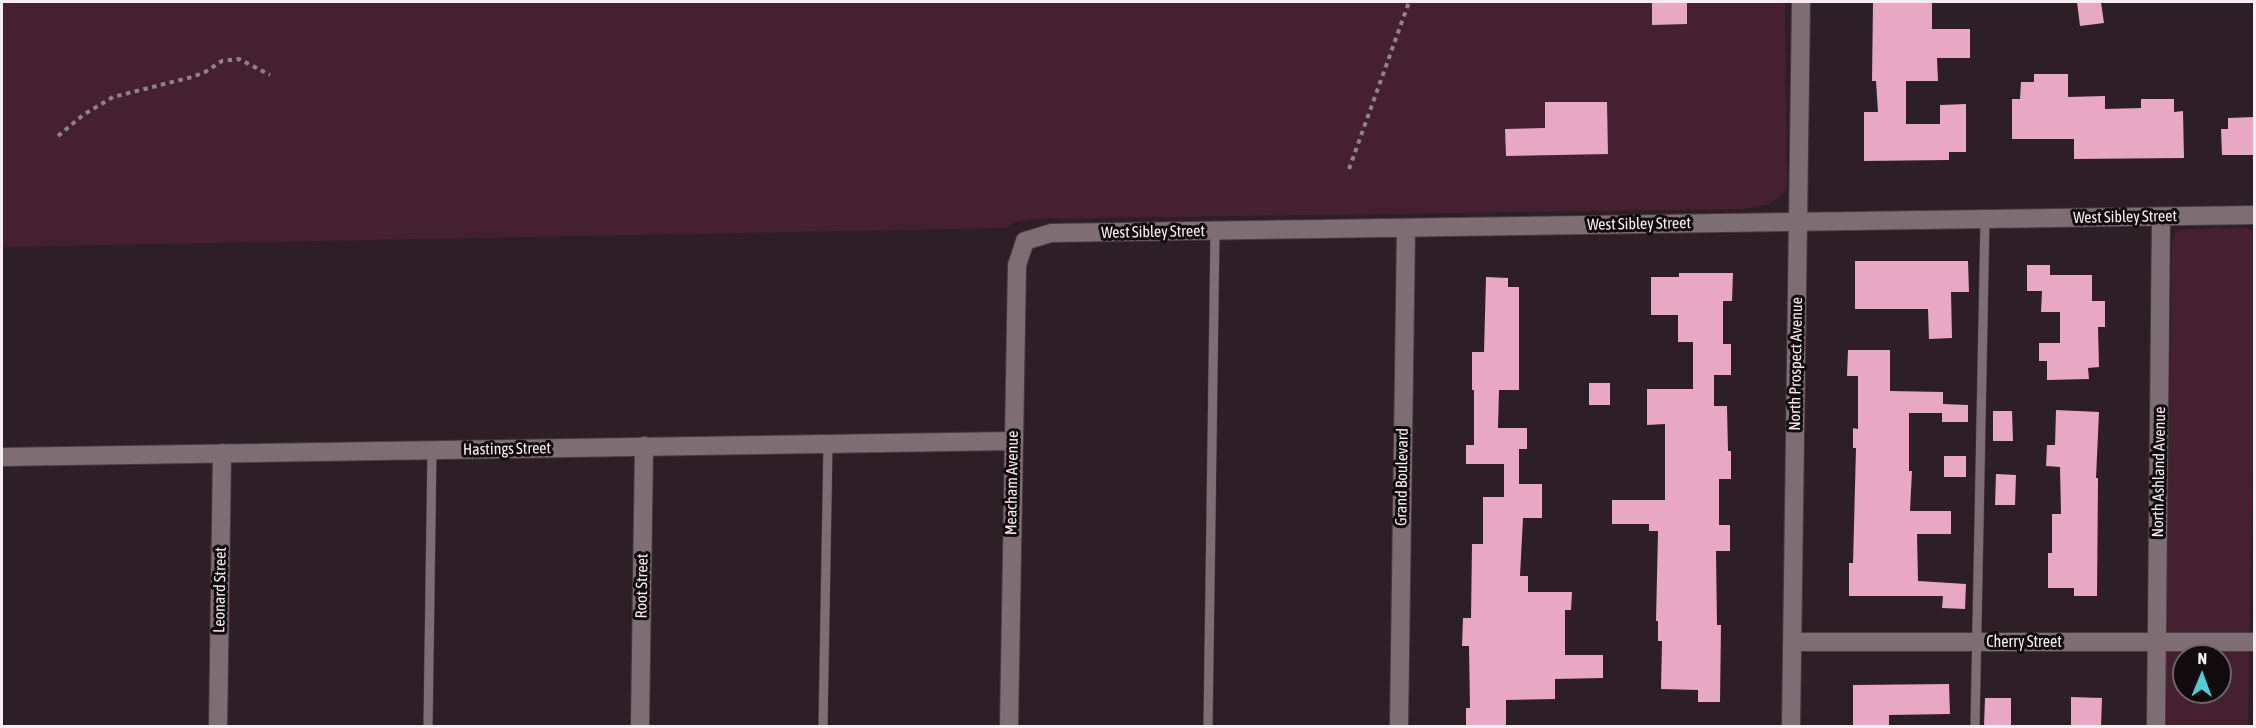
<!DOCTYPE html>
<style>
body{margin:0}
#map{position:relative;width:2256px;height:728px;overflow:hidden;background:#2d1f25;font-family:"Asap Condensed",sans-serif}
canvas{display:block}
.frame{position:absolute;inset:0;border:3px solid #f7edf0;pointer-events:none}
.north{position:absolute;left:2172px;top:644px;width:60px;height:60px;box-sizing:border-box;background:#110b0d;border:2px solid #6d6568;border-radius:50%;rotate:1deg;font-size:16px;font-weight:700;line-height:24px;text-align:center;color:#f7edf0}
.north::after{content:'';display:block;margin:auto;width:21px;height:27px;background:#52cbd8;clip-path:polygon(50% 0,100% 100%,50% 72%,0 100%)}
</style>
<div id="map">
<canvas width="2256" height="728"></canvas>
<div class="frame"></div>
<div class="north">N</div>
</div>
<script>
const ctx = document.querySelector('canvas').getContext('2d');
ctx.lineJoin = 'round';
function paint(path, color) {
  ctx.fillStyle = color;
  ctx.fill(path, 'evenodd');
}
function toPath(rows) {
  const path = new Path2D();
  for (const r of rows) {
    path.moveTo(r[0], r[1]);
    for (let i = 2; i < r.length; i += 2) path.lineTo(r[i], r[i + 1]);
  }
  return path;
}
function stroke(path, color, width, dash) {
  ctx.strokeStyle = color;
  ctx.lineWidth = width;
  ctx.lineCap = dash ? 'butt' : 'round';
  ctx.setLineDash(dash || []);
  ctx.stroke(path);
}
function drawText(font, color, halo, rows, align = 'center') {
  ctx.font = font + ' "Asap Condensed",sans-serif';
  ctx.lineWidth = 6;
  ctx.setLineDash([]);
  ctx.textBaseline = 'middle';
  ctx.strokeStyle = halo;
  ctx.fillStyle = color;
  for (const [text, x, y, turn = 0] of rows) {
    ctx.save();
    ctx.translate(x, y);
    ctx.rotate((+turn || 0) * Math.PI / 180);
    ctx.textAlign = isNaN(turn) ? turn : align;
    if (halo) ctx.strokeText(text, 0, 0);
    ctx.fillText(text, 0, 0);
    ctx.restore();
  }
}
const green = toPath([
 [2,2,1785,2,1787,184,1784,193,1769,204,1744,209,1031,219,1012,223,1007,228,2,247],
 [2246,228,2254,231,2254,413,2248,726,2165,726,2172,241,2175,233,2183,229],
 [2184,656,2220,656,2220,692,2184,692]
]);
const building = toPath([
 [1652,2,1687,2,1687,24,1652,25],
 [1873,2,1932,2,1932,29,1970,29,1970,58,1937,58,1938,81,1906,81,1906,124,1940,124,1940,105,1966,104,1966,152,1949,152,1949,160,1864,161,1864,112,1878,112,1876,81,1872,81],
 [2077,2,2101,2,2104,23,2080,26],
 [2034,74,2068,74,2068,97,2105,96,2105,109,2141,108,2141,99,2174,99,2174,112,2183,111,2184,158,2074,159,2074,139,2012,139,2012,99,2020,99,2021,82,2034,82],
 [1545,102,1607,102,1608,154,1506,156,1505,129,1545,128],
 [2254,117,2254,155,2222,155,2221,129,2228,129,2228,118],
 [1855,261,1968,261,1969,292,1951,292,1952,338,1929,339,1928,309,1855,309],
 [2027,265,2050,265,2050,275,2092,275,2092,301,2105,301,2105,327,2098,327,2099,367,2088,368,2089,379,2047,380,2047,361,2039,361,2039,343,2060,343,2060,312,2041,312,2042,291,2027,291],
 [1679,273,1733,273,1732,301,1723,301,1723,344,1731,344,1731,375,1714,375,1714,406,1727,406,1728,451,1731,451,1731,479,1719,479,1719,525,1730,525,1730,551,1716,551,1717,625,1721,625,1720,702,1698,702,1698,690,1661,689,1662,641,1658,641,1658,621,1656,621,1658,531,1649,531,1649,524,1612,524,1612,500,1665,500,1665,424,1647,425,1647,389,1693,389,1693,342,1678,342,1678,315,1651,315,1651,277,1679,277],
 [1486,277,1508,278,1508,287,1519,287,1519,390,1499,390,1498,428,1527,428,1527,449,1519,449,1519,484,1542,484,1542,518,1523,518,1520,576,1528,576,1528,592,1572,592,1571,610,1565,610,1565,655,1603,655,1603,678,1555,679,1555,699,1506,700,1506,726,1466,726,1466,708,1470,708,1469,646,1462,646,1463,618,1471,618,1472,544,1483,544,1483,497,1504,497,1504,464,1466,464,1466,445,1474,445,1474,390,1472,390,1472,352,1484,352],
 [1848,350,1890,350,1890,391,1943,392,1943,404,1968,405,1968,422,1942,422,1942,413,1909,413,1909,471,1912,471,1910,511,1951,511,1951,534,1917,534,1918,581,1966,584,1965,609,1942,608,1943,596,1849,596,1849,563,1853,563,1856,448,1853,448,1853,428,1858,429,1858,376,1847,376],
 [1589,383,1610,383,1610,405,1589,405],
 [2056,410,2099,412,2096,478,2098,478,2097,596,2074,596,2074,588,2048,588,2048,553,2052,553,2052,514,2061,514,2060,467,2046,466,2047,445,2055,445],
 [1993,411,2012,411,2013,441,1993,441],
 [1944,456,1966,456,1966,477,1944,477],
 [1996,474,2016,475,2015,505,1995,505],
 [1949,684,1950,714,1889,715,1889,726,1853,726,1853,685],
 [2071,697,2102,698,2101,726,2071,726],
 [1985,698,2011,698,2011,726,1984,726]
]);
const path = toPath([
 [58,136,83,115,113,97,192,77,205,72,222,61,239,59,270,75],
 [1349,169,1409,2]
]);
const service = toPath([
 [428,726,432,450],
 [823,726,828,444],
 [1208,726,1215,231],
 [1975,726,1985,219]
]);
const minor = toPath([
 [2,457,1012,441],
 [1793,642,2254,642],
 [218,726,222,453],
 [640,726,644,446],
 [1009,726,1017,265,1025,241,1051,233,2254,215],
 [1399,726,1406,228],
 [2156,726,2161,217]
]);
const tertiary = toPath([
 [1791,726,1801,2]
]);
const streetNames = [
 ["West Sibley Street",2125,217,-1],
 ["West Sibley Street",1639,224,-1],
 ["West Sibley Street",1153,232,-1],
 ["North Prospect Avenue",1796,364,-89],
 ["Hastings Street",507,449,-1],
 ["North Ashland Avenue",2159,472,-89],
 ["Grand Boulevard",1402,477,-89],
 ["Meacham Avenue",1012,483,-89],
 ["Root Street",642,586,-89],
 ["Leonard Street",220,590,-89],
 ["Cherry Street",2024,642]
];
paint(green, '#442030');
paint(building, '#e8a7c2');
stroke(service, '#473b40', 10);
stroke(minor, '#473b40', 20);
stroke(tertiary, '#473b40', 20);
stroke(path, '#8f8387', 4, [4.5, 4.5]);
stroke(service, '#7e6e74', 9);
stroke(minor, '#7e6e74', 18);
stroke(tertiary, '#7e6e74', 18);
drawText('16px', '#f7edf0', '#110b0d', streetNames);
</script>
